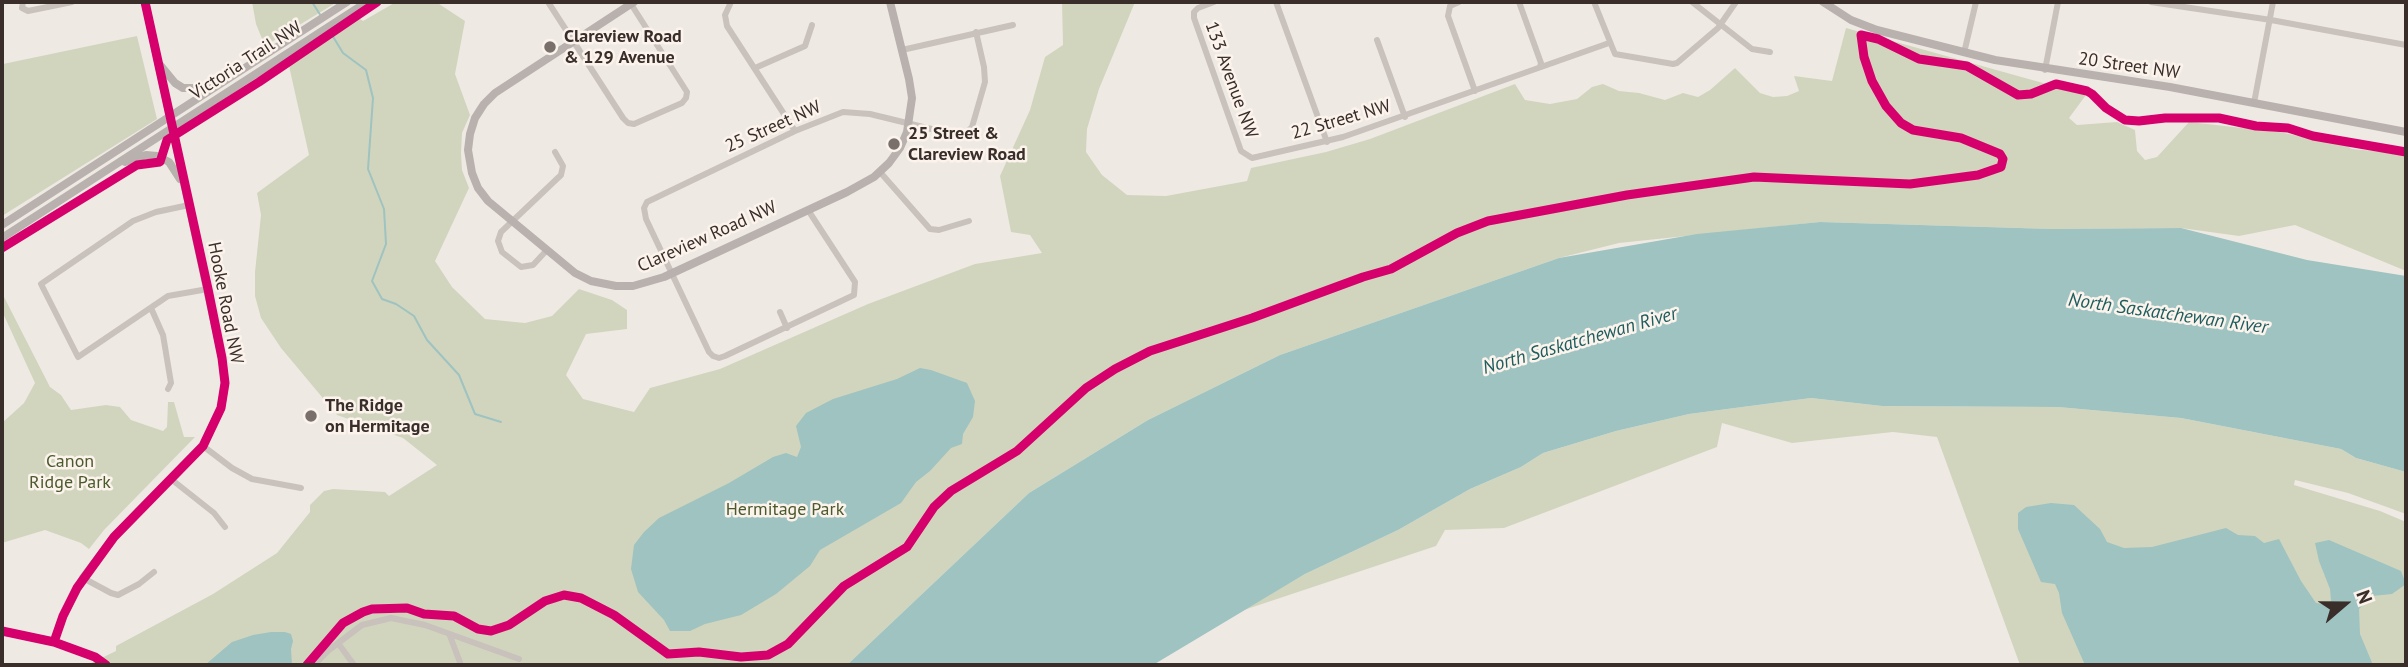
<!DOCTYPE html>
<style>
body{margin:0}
#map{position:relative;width:2408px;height:667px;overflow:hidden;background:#efe9e4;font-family:"PT Sans",sans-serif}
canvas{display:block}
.frame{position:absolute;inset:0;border:4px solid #3a2e2a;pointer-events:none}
.north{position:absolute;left:2310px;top:569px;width:70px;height:70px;-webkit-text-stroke:5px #fbf3ec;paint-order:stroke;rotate:70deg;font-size:19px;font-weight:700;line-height:28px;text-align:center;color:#3a2e2a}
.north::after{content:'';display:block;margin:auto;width:24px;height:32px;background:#3a2e2a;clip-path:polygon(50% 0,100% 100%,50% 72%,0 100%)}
</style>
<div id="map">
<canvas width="2408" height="667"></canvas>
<div class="frame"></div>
<div class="north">N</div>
</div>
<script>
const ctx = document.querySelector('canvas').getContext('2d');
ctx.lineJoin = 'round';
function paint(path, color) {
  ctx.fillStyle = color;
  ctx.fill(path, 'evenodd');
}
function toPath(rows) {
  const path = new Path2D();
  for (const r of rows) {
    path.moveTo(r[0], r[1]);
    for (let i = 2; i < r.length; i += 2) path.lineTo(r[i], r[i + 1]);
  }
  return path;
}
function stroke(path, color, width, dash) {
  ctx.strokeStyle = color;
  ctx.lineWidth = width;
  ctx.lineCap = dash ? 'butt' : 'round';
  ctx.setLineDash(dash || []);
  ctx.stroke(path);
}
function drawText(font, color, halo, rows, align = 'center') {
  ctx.font = font + ' "PT Sans",sans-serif';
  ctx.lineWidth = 5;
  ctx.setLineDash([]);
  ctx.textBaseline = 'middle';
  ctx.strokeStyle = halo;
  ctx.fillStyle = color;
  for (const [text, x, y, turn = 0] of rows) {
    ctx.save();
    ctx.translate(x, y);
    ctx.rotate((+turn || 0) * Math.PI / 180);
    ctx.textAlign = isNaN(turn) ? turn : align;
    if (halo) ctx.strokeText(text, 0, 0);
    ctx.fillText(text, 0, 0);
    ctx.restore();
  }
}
const green = toPath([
 [252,2,337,2,265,46,256,24],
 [396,2,436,2,465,21,455,74,470,115,462,133,461,153,462,170,469,188,435,261,452,287,485,319,525,323,552,316,579,289,612,300,627,310,627,329,586,334,566,375,583,399,634,412,650,388,720,369,868,304,975,264,1042,253,1030,235,1011,232,1000,176,1030,110,1045,57,1063,45,1062,2,1135,2,1099,89,1087,129,1086,152,1102,175,1127,195,1166,196,1247,181,1251,168,1326,152,1370,139,1515,84,1525,100,1550,104,1577,99,1592,87,1603,84,1619,91,1639,93,1665,100,1683,93,1698,97,1710,90,1735,68,1760,93,1773,97,1787,96,1799,91,1794,76,1832,81,1846,28,2086,95,2069,118,2077,125,2117,122,2135,130,2137,151,2145,160,2157,157,2189,122,2279,132,2323,141,2341,142,2352,149,2406,154,2406,271,2295,225,2239,236,2181,228,2052,229,1820,222,1619,243,1559,258,1280,355,1148,420,1029,493,847,665,87,665,116,651,116,646,213,594,277,553,310,512,310,505,324,491,333,489,385,492,389,496,437,465,403,438,337,415,281,348,261,318,255,296,255,272,261,215,257,193,309,155,289,66,359,18,363,21],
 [137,36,157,119,2,216,2,61,3,64],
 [2,293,50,387,61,395,71,410,106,405,120,407,131,420,163,431,167,427,168,402,174,402,184,437,195,437,104,530,89,549,81,543,45,530,2,543,2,423,24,403,35,383,2,311],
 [1811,398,1882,406,2058,407,2181,418,2341,449,2356,458,2406,472,2406,514,2348,493,2295,480,2294,485,2380,511,2406,522,2406,665,2020,665,1937,437,1893,432,1792,443,1722,423,1717,447,1504,528,1445,530,1436,546,1244,610,1305,574,1398,530,1470,489,1521,467,1543,453,1616,431,1689,414]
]);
const water = toPath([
 [1820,222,2052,229,2181,228,2307,260,2406,276,2406,472,2356,458,2341,449,2181,418,2058,407,1882,406,1811,398,1689,414,1616,431,1543,453,1521,467,1470,489,1398,530,1305,574,1153,665,847,665,1029,493,1148,420,1280,355,1559,258,1697,234],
 [920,368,931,370,967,383,975,401,973,417,963,434,962,444,951,448,930,471,916,482,901,503,820,550,810,566,776,594,741,615,705,624,690,631,670,631,664,620,638,592,631,569,634,545,644,532,659,518,729,483,773,457,786,453,797,457,801,447,796,426,806,413,833,399,897,379],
 [2051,503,2074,505,2100,529,2107,542,2124,548,2152,547,2226,528,2238,535,2255,536,2264,543,2279,539,2301,581,2316,603,2324,604,2331,601,2330,589,2319,561,2315,543,2329,540,2401,571,2406,584,2392,594,2372,596,2359,609,2360,634,2373,665,2085,665,2062,613,2059,593,2055,584,2041,582,2018,529,2018,513,2026,507],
 [271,632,285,632,291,634,293,641,291,649,292,665,205,665,232,642,253,635]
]);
const stream = toPath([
 [312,2,321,16],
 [329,30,343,53,366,70,373,98,368,169,384,209,386,244,372,281,382,299,396,304,414,316,427,340,459,375,475,414,501,422]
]);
const street = toPath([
 [23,2,22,8,28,11,72,2],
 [548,2,623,118,628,123,634,124,682,103,686,98,687,92,631,4],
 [731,2,725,15,727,26,795,131],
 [1214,2,1198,8,1194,12,1194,18,1241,151,1252,158,1343,137,1609,43],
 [1276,2,1327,142],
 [1459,2,1450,6,1448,16,1475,91],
 [1519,2,1541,63,1540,67],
 [1594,2,1615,54,1673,64,1677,63,1718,28,1736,2],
 [1692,2,1752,49,1770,52],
 [2151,2,2271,20,2406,45],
 [1377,40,1405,117],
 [902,50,1013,25],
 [1964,53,1976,2],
 [755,68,805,46,812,25],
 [2045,70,2058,2],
 [2254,103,2273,2],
 [880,172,930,229,939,230,969,221],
 [189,205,156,212,133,221,41,284,78,357,168,296,208,289],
 [808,210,855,282,854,295,725,356,719,358,713,356,709,352,646,219,644,208,647,202,795,131,843,112,870,114,956,135,965,134,972,127,985,82,984,67,976,32],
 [547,250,533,265,521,267,502,252,498,241,501,232,561,175,563,166,555,152],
 [151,308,163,335,171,383,168,389],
 [780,312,787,328],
 [203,446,232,468,252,479,301,488],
 [171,479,214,513,225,527],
 [83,578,111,593,118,595,139,584,154,572],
 [450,636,461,665],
 [54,642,95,657,106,665],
 [338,643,354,665],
 [314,665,329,650,362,625,391,618,425,625,519,659]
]);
const secondary = toPath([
 [634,2,495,93,484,104,475,118,470,134,468,150,472,173,478,188,488,201,575,273,591,281,616,286,633,286,664,277,847,192,874,177,889,163,900,148,907,132,912,98,909,79,890,2],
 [1823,2,1851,20,1877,30,1995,60,2170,87,2406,132],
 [161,66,175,83,183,88,199,88,214,84],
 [125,162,146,155,157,156,169,162,180,179],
 [2,225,347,2],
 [2,238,367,2],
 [2,631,54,642,63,616,83,578,114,537,203,446,221,408,225,383,222,358,145,2]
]);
const cycleway = toPath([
 [2,248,137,165,160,162,167,140,259,82,377,2],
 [2,631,54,642,95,657,106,665],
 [54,642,63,616,77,588,114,537,203,446,221,408,225,383,222,358,208,289,145,2],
 [307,665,343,623,363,612,372,609,407,608,424,614,454,616,478,629,491,631,509,625,545,601,564,595,581,598,614,615,668,654,699,652,741,657,768,655,788,644,844,586,907,547,934,507,951,491,1017,451,1086,388,1115,369,1150,351,1252,318,1363,277,1391,269,1457,233,1488,221,1627,195,1754,177,1910,184,1978,175,2001,167,2003,159,2000,154,1961,138,1913,130,1901,123,1886,106,1872,81,1864,57,1861,35,1878,39,1919,59,1967,66,2018,95,2031,94,2056,84,2087,91,2092,94,2106,108,2125,120,2139,121,2165,118,2219,118,2256,126,2288,128,2313,136,2406,152]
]);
const markers = [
 [550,47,7,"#796f6b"],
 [894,144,7,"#796f6b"],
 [311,416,7,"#796f6b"]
];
const poiNames = [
 ["Clareview Road",564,37],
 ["& 129 Avenue",564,58],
 ["25 Street &",908,134],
 ["Clareview Road",908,155],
 ["The Ridge",325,406],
 ["on Hermitage",325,427]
];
const streetNames = [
 ["Victoria Trail NW",246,61,-33],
 ["20 Street NW",2129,66,8],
 ["133 Avenue NW",1231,80,70],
 ["22 Street NW",1341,120,-16],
 ["25 Street NW",773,127,-24],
 ["Clareview Road NW",707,237,-24],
 ["Hooke Road NW",225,303,79]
];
const parkNames = [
 ["Canon",70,462],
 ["Ridge Park",70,483],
 ["Hermitage Park",785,510]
];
const waterNames = [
 ["North Saskatchewan River",2168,314,8],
 ["North Saskatchewan River",1580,341,-16]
];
paint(green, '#d1d5be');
paint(water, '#9ec3c1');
stroke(stream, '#9ec3c1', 2);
stroke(street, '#c9c1bc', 6);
stroke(secondary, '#b9b1ad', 8);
stroke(cycleway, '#d6006c', 9);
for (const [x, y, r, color] of markers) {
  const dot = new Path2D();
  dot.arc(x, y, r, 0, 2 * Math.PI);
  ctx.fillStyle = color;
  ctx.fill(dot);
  stroke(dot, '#fbf3ec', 2.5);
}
drawText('bold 18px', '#3a2e2a', '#fbf3ec', poiNames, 'left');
drawText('18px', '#3a2e2a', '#fbf3ec', streetNames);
drawText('18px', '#4b5a2c', '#fbf3ec', parkNames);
drawText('italic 19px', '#1d5d5e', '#fbf3ec', waterNames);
</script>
